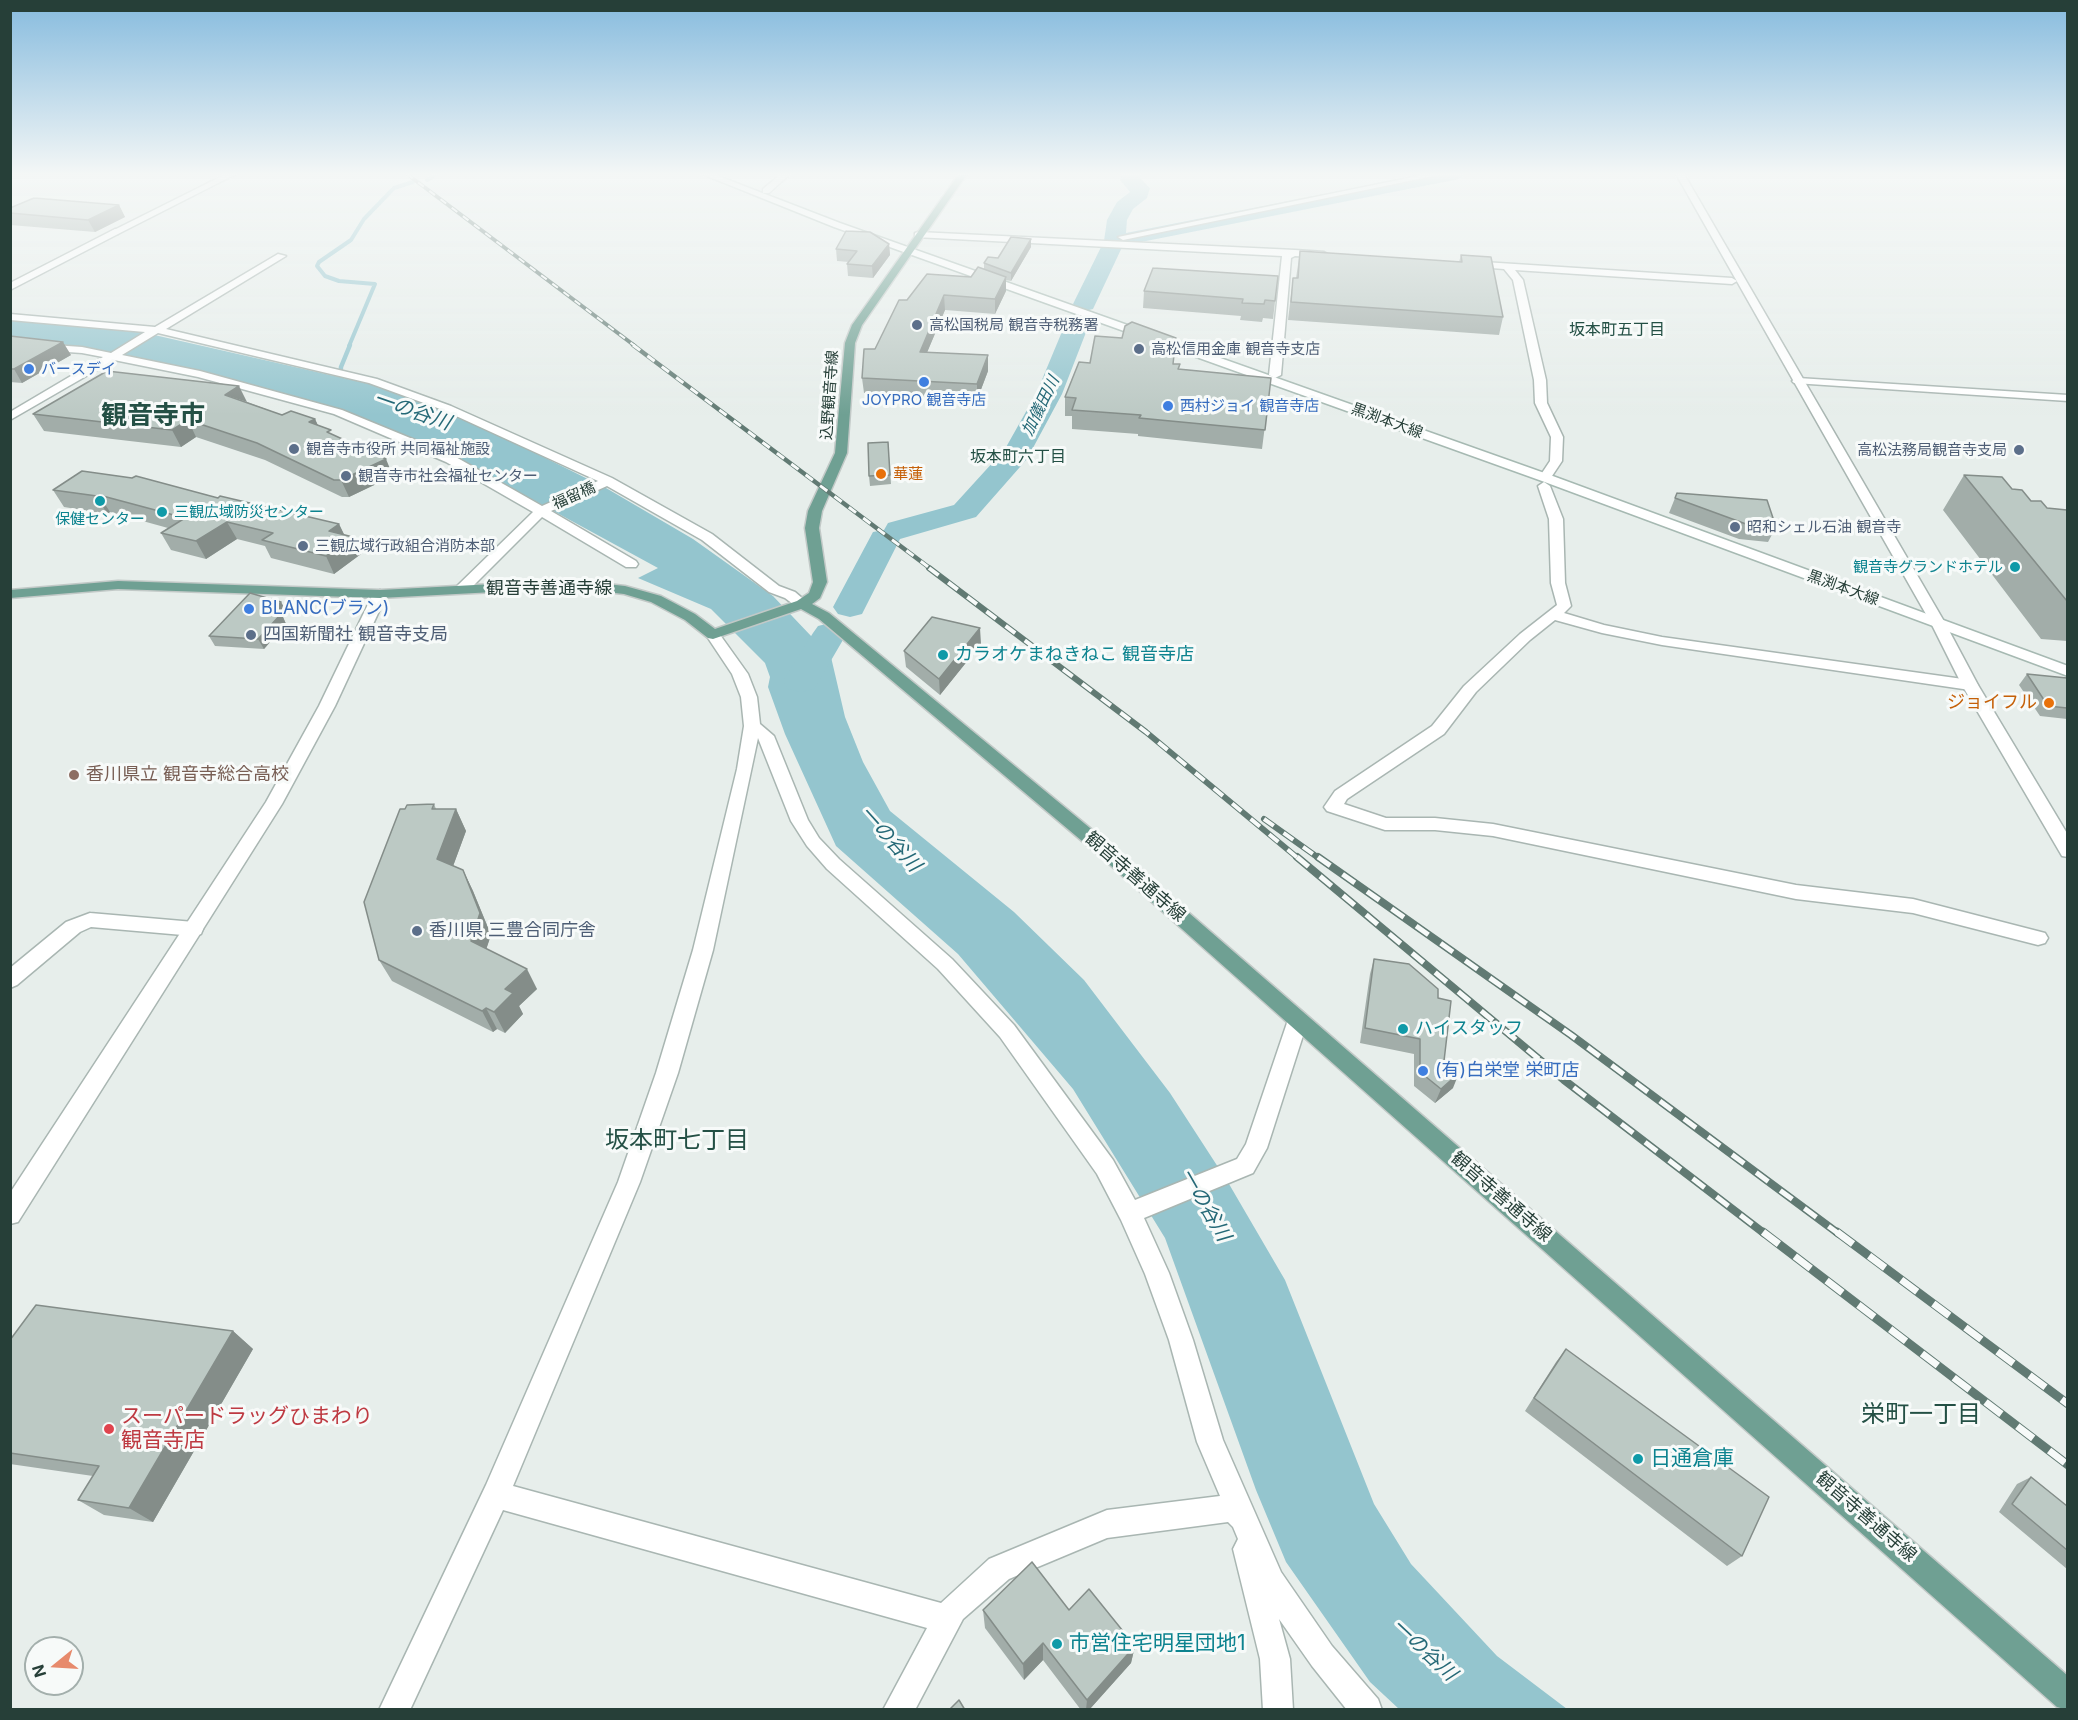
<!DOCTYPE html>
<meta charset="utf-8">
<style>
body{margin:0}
#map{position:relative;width:2078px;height:1720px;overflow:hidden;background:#e7eeeb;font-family:Inter,sans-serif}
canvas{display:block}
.frame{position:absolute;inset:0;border:12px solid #263f38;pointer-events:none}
.north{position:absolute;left:24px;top:1636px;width:60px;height:60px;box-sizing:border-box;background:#f7faf9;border:2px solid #a3afac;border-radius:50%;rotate:252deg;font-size:16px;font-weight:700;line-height:24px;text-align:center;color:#263f38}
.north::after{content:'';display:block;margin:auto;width:21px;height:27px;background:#e78a6c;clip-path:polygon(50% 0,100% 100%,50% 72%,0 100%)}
</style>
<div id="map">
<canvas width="2078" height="1720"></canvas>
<div class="frame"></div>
<div class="north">N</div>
</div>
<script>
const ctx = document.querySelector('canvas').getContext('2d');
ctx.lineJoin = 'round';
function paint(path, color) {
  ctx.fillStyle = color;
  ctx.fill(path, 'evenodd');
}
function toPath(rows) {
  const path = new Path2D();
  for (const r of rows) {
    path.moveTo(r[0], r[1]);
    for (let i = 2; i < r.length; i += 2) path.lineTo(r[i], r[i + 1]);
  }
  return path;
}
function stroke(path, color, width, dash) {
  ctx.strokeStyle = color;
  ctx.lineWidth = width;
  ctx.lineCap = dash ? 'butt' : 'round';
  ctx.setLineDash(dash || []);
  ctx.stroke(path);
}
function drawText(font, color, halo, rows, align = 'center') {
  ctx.font = font + ' Inter,"Noto Sans JP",sans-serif';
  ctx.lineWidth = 6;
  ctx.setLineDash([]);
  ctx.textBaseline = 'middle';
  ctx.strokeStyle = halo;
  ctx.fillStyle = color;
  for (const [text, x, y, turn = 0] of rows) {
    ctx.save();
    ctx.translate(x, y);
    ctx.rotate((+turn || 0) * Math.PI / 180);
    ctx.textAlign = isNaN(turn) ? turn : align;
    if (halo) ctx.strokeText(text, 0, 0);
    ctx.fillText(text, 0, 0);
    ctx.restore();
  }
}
const water = toPath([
 [10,320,128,329,383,387,495,433,606,488,693,539,773,596,831,657,845,717,863,762,890,811,1014,912,1084,980,1170,1093,1229,1184,1285,1280,1374,1504,1411,1564,1497,1656,1567,1709,1399,1709,1370,1682,1286,1562,1256,1490,1165,1238,1073,1089,958,954,836,846,785,734,768,687,770,677,765,663,711,609,638,578,658,568,456,458,350,413,224,377,130,357,11,343]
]);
const streamFar1 = toPath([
 [427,180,437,174],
 [349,346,375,284,339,281,325,276,317,266,319,262,351,240,364,219,394,188,413,182]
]);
const stream = toPath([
 [340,379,341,367,350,345]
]);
const river = toPath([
 [1122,174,1141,174,1140,178,1150,188,1147,198,1133,209,1127,220,1126,233,1426,174,1464,174,1461,178,1454,180,1131,244,1124,243,1093,309,1085,311,1077,309,1073,304,1104,241,1107,220,1117,202,1130,192,1120,180,1122,174],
 [1078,315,1087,317,1090,322,1062,394,1027,459,976,517,900,539,862,614,850,617,838,614,833,607,873,532,884,530,888,523,954,505,1005,449,1036,394,1066,322,1069,317,1078,315],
 [830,623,842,626,847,633,819,681,814,689,801,692,788,689,783,681,813,633,818,626,830,623]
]);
const minor = toPath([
 [226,174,236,174,118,234,110,232,226,174],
 [781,174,790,174,769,193,763,193,763,189,781,174],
 [1428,174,1443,174,1123,240,1118,237,1428,174],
 [918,232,1295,250,1324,252,1329,255,1324,258,1295,256,1291,258,1281,375,1275,378,1269,375,1282,256,915,237,915,233,918,232],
 [278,254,286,256,166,329,377,379,451,406,612,478,712,534,779,586,795,592,809,604,807,607,797,607,785,598,769,592,702,540,607,486,551,511,636,561,638,564,636,567,626,567,542,517,466,593,456,593,454,590,456,587,533,512,446,462,334,414,198,377,114,360,10,420,10,412,103,357,82,353,10,348,10,342,82,347,111,353,145,332,10,320,10,314,155,327,278,254],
 [158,333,369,383,443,410,598,481,542,506,454,456,342,410,200,371,122,355,158,333],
 [1468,261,1732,278,1737,281,1732,284,1515,270,1523,280,1546,380,1547,403,1563,437,1562,461,1552,476,1548,477,1542,473,1550,461,1551,437,1535,403,1534,380,1513,280,1504,269,1465,266,1465,262,1468,261],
 [1798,378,2068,395,2068,401,1794,383,1792,381,1798,378],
 [1544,482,1550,486,1563,519,1565,583,1571,606,1564,613,1604,625,1662,637,1970,680,1978,685,1970,690,1662,645,1602,633,1555,620,1530,640,1476,692,1444,734,1347,799,1344,804,1386,818,1435,818,1493,824,1796,885,1913,899,2045,933,2048,938,2045,943,2038,945,1913,913,1796,899,1493,836,1435,830,1385,830,1327,811,1324,807,1335,791,1432,726,1464,686,1520,634,1557,605,1551,583,1549,519,1538,486,1544,482],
 [713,631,718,632,748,674,757,697,760,724,774,736,808,820,819,838,839,859,952,959,1014,1025,1113,1160,1135,1200,1237,1159,1246,1144,1288,1020,1291,1014,1298,1012,1305,1014,1308,1020,1267,1148,1253,1173,1144,1218,1169,1273,1193,1340,1223,1440,1281,1572,1332,1646,1378,1699,1382,1710,1347,1710,1312,1666,1279,1619,1290,1659,1293,1710,1263,1710,1260,1659,1233,1549,1238,1539,1233,1527,1228,1522,1107,1538,1009,1579,963,1619,915,1710,883,1710,927,1628,503,1510,410,1710,379,1710,486,1485,618,1182,656,1073,693,950,737,769,744,726,741,697,732,674,706,635,713,631],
 [758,738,791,821,807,846,827,869,938,969,1000,1037,1097,1174,1121,1220,1145,1274,1169,1340,1197,1442,1220,1496,1107,1510,989,1559,941,1603,513,1486,640,1182,678,1073,713,950,758,738],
 [90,913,194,922,201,924,203,929,201,934,194,936,91,927,80,932,17,985,10,988,10,968,66,922,90,913]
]);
const tertiary = toPath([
 [1676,174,1684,174,1945,623,1978,685,2068,835,2068,857,2062,856,1962,685,1931,623,1676,174],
 [115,229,118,230,118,234,10,290,10,283,115,229],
 [380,590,387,594,335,706,282,804,18,1222,10,1224,10,1193,266,802,319,706,373,594,380,590]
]);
const secondary = toPath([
 [702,174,713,174,840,223,1550,475,2068,666,2068,676,1542,481,834,227,702,174]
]);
const primary = toPath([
 [959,174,967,174,862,325,855,343,847,453,822,511,819,528,827,582,820,598,812,604,829,613,1113,847,2068,1676,2068,1710,2057,1707,1101,857,819,619,801,609,713,639,708,638,685,620,651,602,624,594,598,591,532,590,380,598,118,589,10,598,10,590,118,581,380,590,532,582,598,583,625,586,661,596,695,614,715,629,797,601,809,593,813,582,805,528,808,511,835,453,845,343,852,325,959,174]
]);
const railFar4 = toPath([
 [407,174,635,346]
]);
const railFar3 = toPath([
 [633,345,931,569]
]);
const railFar2 = toPath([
 [929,568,1146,732,1299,859],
 [1264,819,1320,859]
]);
const railFar1 = toPath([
 [1297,857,1564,1080,1765,1234],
 [1318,857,1571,1035,1839,1234]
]);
const rail = toPath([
 [1763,1232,2068,1465],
 [1837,1232,2068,1404]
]);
const wall = toPath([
 [119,205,125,217,95,232,10,225,10,208],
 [1031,239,1031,247,1011,281,1006,280,1006,291,995,314,945,310,927,352,988,371,977,400,864,393,862,378,875,349,907,300,971,277,984,269,984,263,998,258],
 [889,244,890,255,873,278,848,276,847,264,849,262,837,261,836,249],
 [1300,251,1459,262,1461,255,1503,317,1499,335,1288,320,1293,278,1296,278],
 [1278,276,1273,319,1263,318,1262,322,1240,320,1241,316,1143,308,1144,291],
 [10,336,71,355,22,383,10,382],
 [1122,338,1173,364,1180,364,1179,369,1271,378,1262,449,1138,436,1138,434,1072,429,1072,416,1065,416,1065,397,1090,363],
 [247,402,282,415,315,419,318,426,393,476,349,497,342,497,265,460,196,437,181,447,44,431,33,414],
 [888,442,891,484,870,486,869,476],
 [1964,475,2012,489,2031,501,2047,508,2067,510,2067,641,2041,639,1943,510],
 [53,490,218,498,339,524,344,534,361,554,334,574,271,558,265,546,237,539,206,559,171,550,161,533,168,528,110,512,107,514,64,507],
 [1677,493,1776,527,1768,542,1739,539,1669,513],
 [287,612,283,617,286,624,264,649,215,646,209,636],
 [981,644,940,695,906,667,904,651],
 [2027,674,2067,678,2067,719,2040,716,2019,685],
 [434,804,436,809,456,809,466,831,453,866,463,870,473,891,491,935,486,949,537,989,519,1006,523,1014,505,1033,497,1029,493,1032,392,981,379,960],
 [1374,959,1438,998,1444,1061,1453,1088,1435,1103,1414,1086,1414,1054,1360,1043,1370,974],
 [233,1331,253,1349,153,1522,104,1515,78,1500,93,1476,10,1464,10,1340],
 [1566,1349,1742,1556,1727,1566,1525,1411,1556,1362],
 [2031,1477,2067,1506,2067,1569,1999,1512,2017,1484],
 [983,1610,1069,1610,1135,1646,1131,1663,1089,1710,1081,1710,1043,1660,1024,1680,985,1628]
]);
const shadedWall = toPath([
 [119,205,125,217,95,232,88,220],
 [1031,239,1031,247,1011,281,1011,273],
 [889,244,890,255,873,278,872,266],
 [1006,277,1006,291,995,314,995,299],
 [944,295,945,310,921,367,920,352],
 [63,342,71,355,22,383,14,369],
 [988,355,988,371,977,400,977,384],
 [239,386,247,402,225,395],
 [315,419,323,436,309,422],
 [188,420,196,437,181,447,172,430],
 [386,459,393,476,349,497,341,480],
 [99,495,110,512,107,514,97,496],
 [227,522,237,539,206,559,196,541],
 [339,524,347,541,353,537,361,554,334,574,326,556,329,531],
 [281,602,287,612,283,617,286,624,264,649,258,639,272,613],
 [980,628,981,644,940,695,939,679],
 [456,809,466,831,448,880,437,859],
 [463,870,473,891,491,935,482,962,471,941],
 [527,969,537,989,519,1006,523,1014,505,1033,494,1012,505,989],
 [486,1008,497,1029,493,1032,482,1011],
 [1459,1073,1453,1088,1435,1103,1441,1089],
 [233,1331,253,1349,153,1522,129,1508],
 [1043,1643,1043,1660,1024,1680,1023,1664],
 [1135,1646,1131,1663,1089,1710,1086,1710,1087,1700]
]);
const building = toPath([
 [34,198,119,205,88,220,10,213,10,208,34,198],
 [846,231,870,232,889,244,872,266,847,264,857,251,836,249,846,231],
 [1011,237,1031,239,1011,273,984,263,988,257,998,258,1011,237],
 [1300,251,1462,262,1461,255,1491,257,1503,317,1291,302,1293,278,1298,278,1300,251],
 [978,267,1006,277,995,299,944,295,920,352,988,355,977,384,862,378,864,349,875,349,899,300,907,300,927,274,971,277,978,267],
 [1153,268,1278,276,1275,301,1265,300,1264,304,1242,303,1243,299,1144,291,1153,268],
 [1132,322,1176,338,1173,364,1180,364,1178,369,1271,378,1265,430,1139,418,1141,415,1072,410,1076,398,1065,397,1079,362,1090,363,1095,336,1122,338,1125,326,1132,322],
 [10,336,63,342,14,369,10,369,10,336],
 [107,371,239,386,225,395,282,415,291,411,315,419,309,422,331,430,327,432,386,459,341,480,334,480,257,443,188,420,172,430,33,414,107,371],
 [888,442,890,475,869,476,868,443,888,442],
 [82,471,132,478,136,476,218,498,220,496,339,524,329,531,353,537,326,556,262,540,273,533,227,522,196,541,161,533,185,518,99,495,97,496,53,490,82,471],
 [1964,475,2002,477,2012,489,2022,490,2031,501,2041,501,2047,508,2067,510,2067,601,1964,475],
 [1677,493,1767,500,1776,527,1746,524,1675,498,1677,493],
 [250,593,281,602,272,613,281,614,258,639,209,636,250,593],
 [932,617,980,628,939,679,904,651,932,617],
 [2027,674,2067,678,2067,708,2048,706,2027,674],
 [434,804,432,809,456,809,437,859,463,870,480,913,471,941,527,969,505,989,513,993,494,1012,486,1008,482,1011,379,960,364,902,400,809,405,809,407,805,434,804],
 [1374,959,1409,964,1438,989,1438,998,1451,1001,1444,1061,1459,1073,1441,1089,1420,1072,1420,1039,1365,1028,1374,959],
 [36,1305,233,1331,129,1508,78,1500,99,1466,10,1453,10,1340,36,1305],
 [1566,1349,1769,1497,1742,1556,1534,1398,1566,1349],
 [2031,1477,2067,1506,2067,1550,2012,1504,2031,1477],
 [1032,1562,1069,1610,1089,1589,1135,1646,1087,1700,1043,1643,1023,1664,983,1610,1032,1562],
 [959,1700,965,1710,949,1710,959,1700]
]);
const markers = [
 [917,325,6,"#5c6f8a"],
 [1139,349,6,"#5c6f8a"],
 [29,369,6,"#3f7fe0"],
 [924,382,6,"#3f7fe0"],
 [1168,406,6,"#3f7fe0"],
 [294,449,6,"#5c6f8a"],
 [2019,450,6,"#5c6f8a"],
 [881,474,6,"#e8710a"],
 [346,476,6,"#5c6f8a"],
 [100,501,6,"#0f9aa8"],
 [162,512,6,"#0f9aa8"],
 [1735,527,6,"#5c6f8a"],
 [303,546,6,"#5c6f8a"],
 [2015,567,6,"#0f9aa8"],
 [249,609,6,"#3f7fe0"],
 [251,635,6,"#5c6f8a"],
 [943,655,6,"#0f9aa8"],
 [2049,703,6,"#e8710a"],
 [74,775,6,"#8d6e63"],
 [417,931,6,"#5c6f8a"],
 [1403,1029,6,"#0f9aa8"],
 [1423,1071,6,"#3f7fe0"],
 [109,1429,6,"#e0444e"],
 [1638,1459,6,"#0f9aa8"],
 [1057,1644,6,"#0f9aa8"]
];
const farServicenames = [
 ["高松国税局 観音寺税務署",929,325],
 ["高松信用金庫 観音寺支店",1151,349],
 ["観音寺市役所 共同福祉施設",306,449],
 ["高松法務局観音寺支局",2007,450,"right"],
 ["観音寺市社会福祉センター",358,476],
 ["昭和シェル石油 観音寺",1747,527],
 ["三観広域行政組合消防本部",315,546]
];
const farShopnames = [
 ["バースデイ",41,369],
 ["JOYPRO 観音寺店",924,400,"center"],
 ["西村ジョイ 観音寺店",1180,406]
];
const farStreetnames = [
 ["込野観音寺線",830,395,-86],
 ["黒渕本大線",1387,421,20],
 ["福留橋",574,496,-24],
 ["黒渕本大線",1843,588,20]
];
const farFoodnames = [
 ["華蓮",893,474]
];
const farCulturenames = [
 ["三観広域防災センター",174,512],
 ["保健センター",100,519,"center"],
 ["観音寺グランドホテル",2003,567,"right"]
];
const farNeighbourhoodnames = [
 ["坂本町五丁目",1617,330],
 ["坂本町六丁目",1018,457]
];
const farWaternames = [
 ["加儀田川",1041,406,-64]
];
const streetNames = [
 ["観音寺善通寺線",549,589],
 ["観音寺善通寺線",1135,877,41],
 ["観音寺善通寺線",1501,1197,41],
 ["観音寺善通寺線",1866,1517,41]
];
const shopNames = [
 ["BLANC(ブラン)",261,609],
 ["(有)白栄堂 栄町店",1435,1071]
];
const serviceNames = [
 ["四国新聞社 観音寺支局",263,635],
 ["香川県 三豊合同庁舎",429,931]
];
const cultureNames = [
 ["カラオケまねきねこ 観音寺店",955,655],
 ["ハイスタッフ",1415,1029]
];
const foodNames = [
 ["ジョイフル",2037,703]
];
const educationNames = [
 ["香川県立 観音寺総合高校",86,775]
];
const waterNames = [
 ["一の谷川",412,411,19],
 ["一の谷川",890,839,48],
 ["一の谷川",1205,1205,60],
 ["一の谷川",1424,1650,43]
];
const nearHealthnames = [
 ["スーパードラッグひまわり",121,1417],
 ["観音寺店",121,1441]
];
const nearCulturenames = [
 ["日通倉庫",1650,1459],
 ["市営住宅明星団地1",1069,1644]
];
const nearNeighbourhoodnames = [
 ["坂本町七丁目",677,1141],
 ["栄町一丁目",1921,1415]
];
const farTownnames = [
 ["観音寺市",153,416]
];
paint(water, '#94c5ce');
stroke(streamFar1, '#94c5ce', 4);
stroke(stream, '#94c5ce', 4.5);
paint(river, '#94c5ce');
stroke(minor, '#a9b6b2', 3);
stroke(tertiary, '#a9b6b2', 3);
stroke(secondary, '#a6b9b2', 3);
stroke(primary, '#c2c9c7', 3);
paint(minor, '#fff');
paint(tertiary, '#fff');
paint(secondary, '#fff');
paint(primary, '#6fa093');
stroke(railFar4, '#617a73', 4);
stroke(railFar3, '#617a73', 4.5);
stroke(railFar2, '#617a73', 6);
stroke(railFar1, '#617a73', 8);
stroke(rail, '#617a73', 9);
stroke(railFar4, '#f7faf9', 2, [7]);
stroke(railFar3, '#f7faf9', 3, [9]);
stroke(railFar2, '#f7faf9', 4, [12]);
stroke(railFar1, '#f7faf9', 5, [15]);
stroke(rail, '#f7faf9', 7, [20]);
paint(wall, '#a2ada9');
paint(shadedWall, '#848d89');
paint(building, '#bcc9c4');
stroke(building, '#848d89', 1.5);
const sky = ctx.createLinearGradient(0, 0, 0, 415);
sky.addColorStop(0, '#86bbde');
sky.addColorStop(0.42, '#f4f7f6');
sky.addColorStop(1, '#f4f7f600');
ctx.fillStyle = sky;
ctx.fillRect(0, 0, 2078, 415);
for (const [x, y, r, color] of markers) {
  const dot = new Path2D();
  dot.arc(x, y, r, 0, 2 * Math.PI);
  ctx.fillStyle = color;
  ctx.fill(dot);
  stroke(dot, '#f7faf9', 2);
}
drawText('15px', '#4e5e75', '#f7faf9', farServicenames, 'left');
drawText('15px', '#366cbe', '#f7faf9', farShopnames, 'left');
drawText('15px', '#263f38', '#f7faf9', farStreetnames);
drawText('15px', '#c56008', '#f7faf9', farFoodnames, 'left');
drawText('15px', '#0d838f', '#f7faf9', farCulturenames, 'left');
drawText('16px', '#245045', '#f7faf9', farNeighbourhoodnames);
drawText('italic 16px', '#256977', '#f7faf9', farWaternames);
drawText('18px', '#263f38', '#f7faf9', streetNames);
drawText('18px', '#366cbe', '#f7faf9', shopNames, 'left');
drawText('18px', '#4e5e75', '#f7faf9', serviceNames, 'left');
drawText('18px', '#0d838f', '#f7faf9', cultureNames, 'left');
drawText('18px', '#c56008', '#f7faf9', foodNames, 'right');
drawText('18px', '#785e54', '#f7faf9', educationNames, 'left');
drawText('italic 20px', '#256977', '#f7faf9', waterNames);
drawText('21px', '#be3a42', '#f7faf9', nearHealthnames, 'left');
drawText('21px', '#0d838f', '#f7faf9', nearCulturenames, 'left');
drawText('24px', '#245045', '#f7faf9', nearNeighbourhoodnames);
drawText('bold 26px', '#245045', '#f7faf9', farTownnames);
</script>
